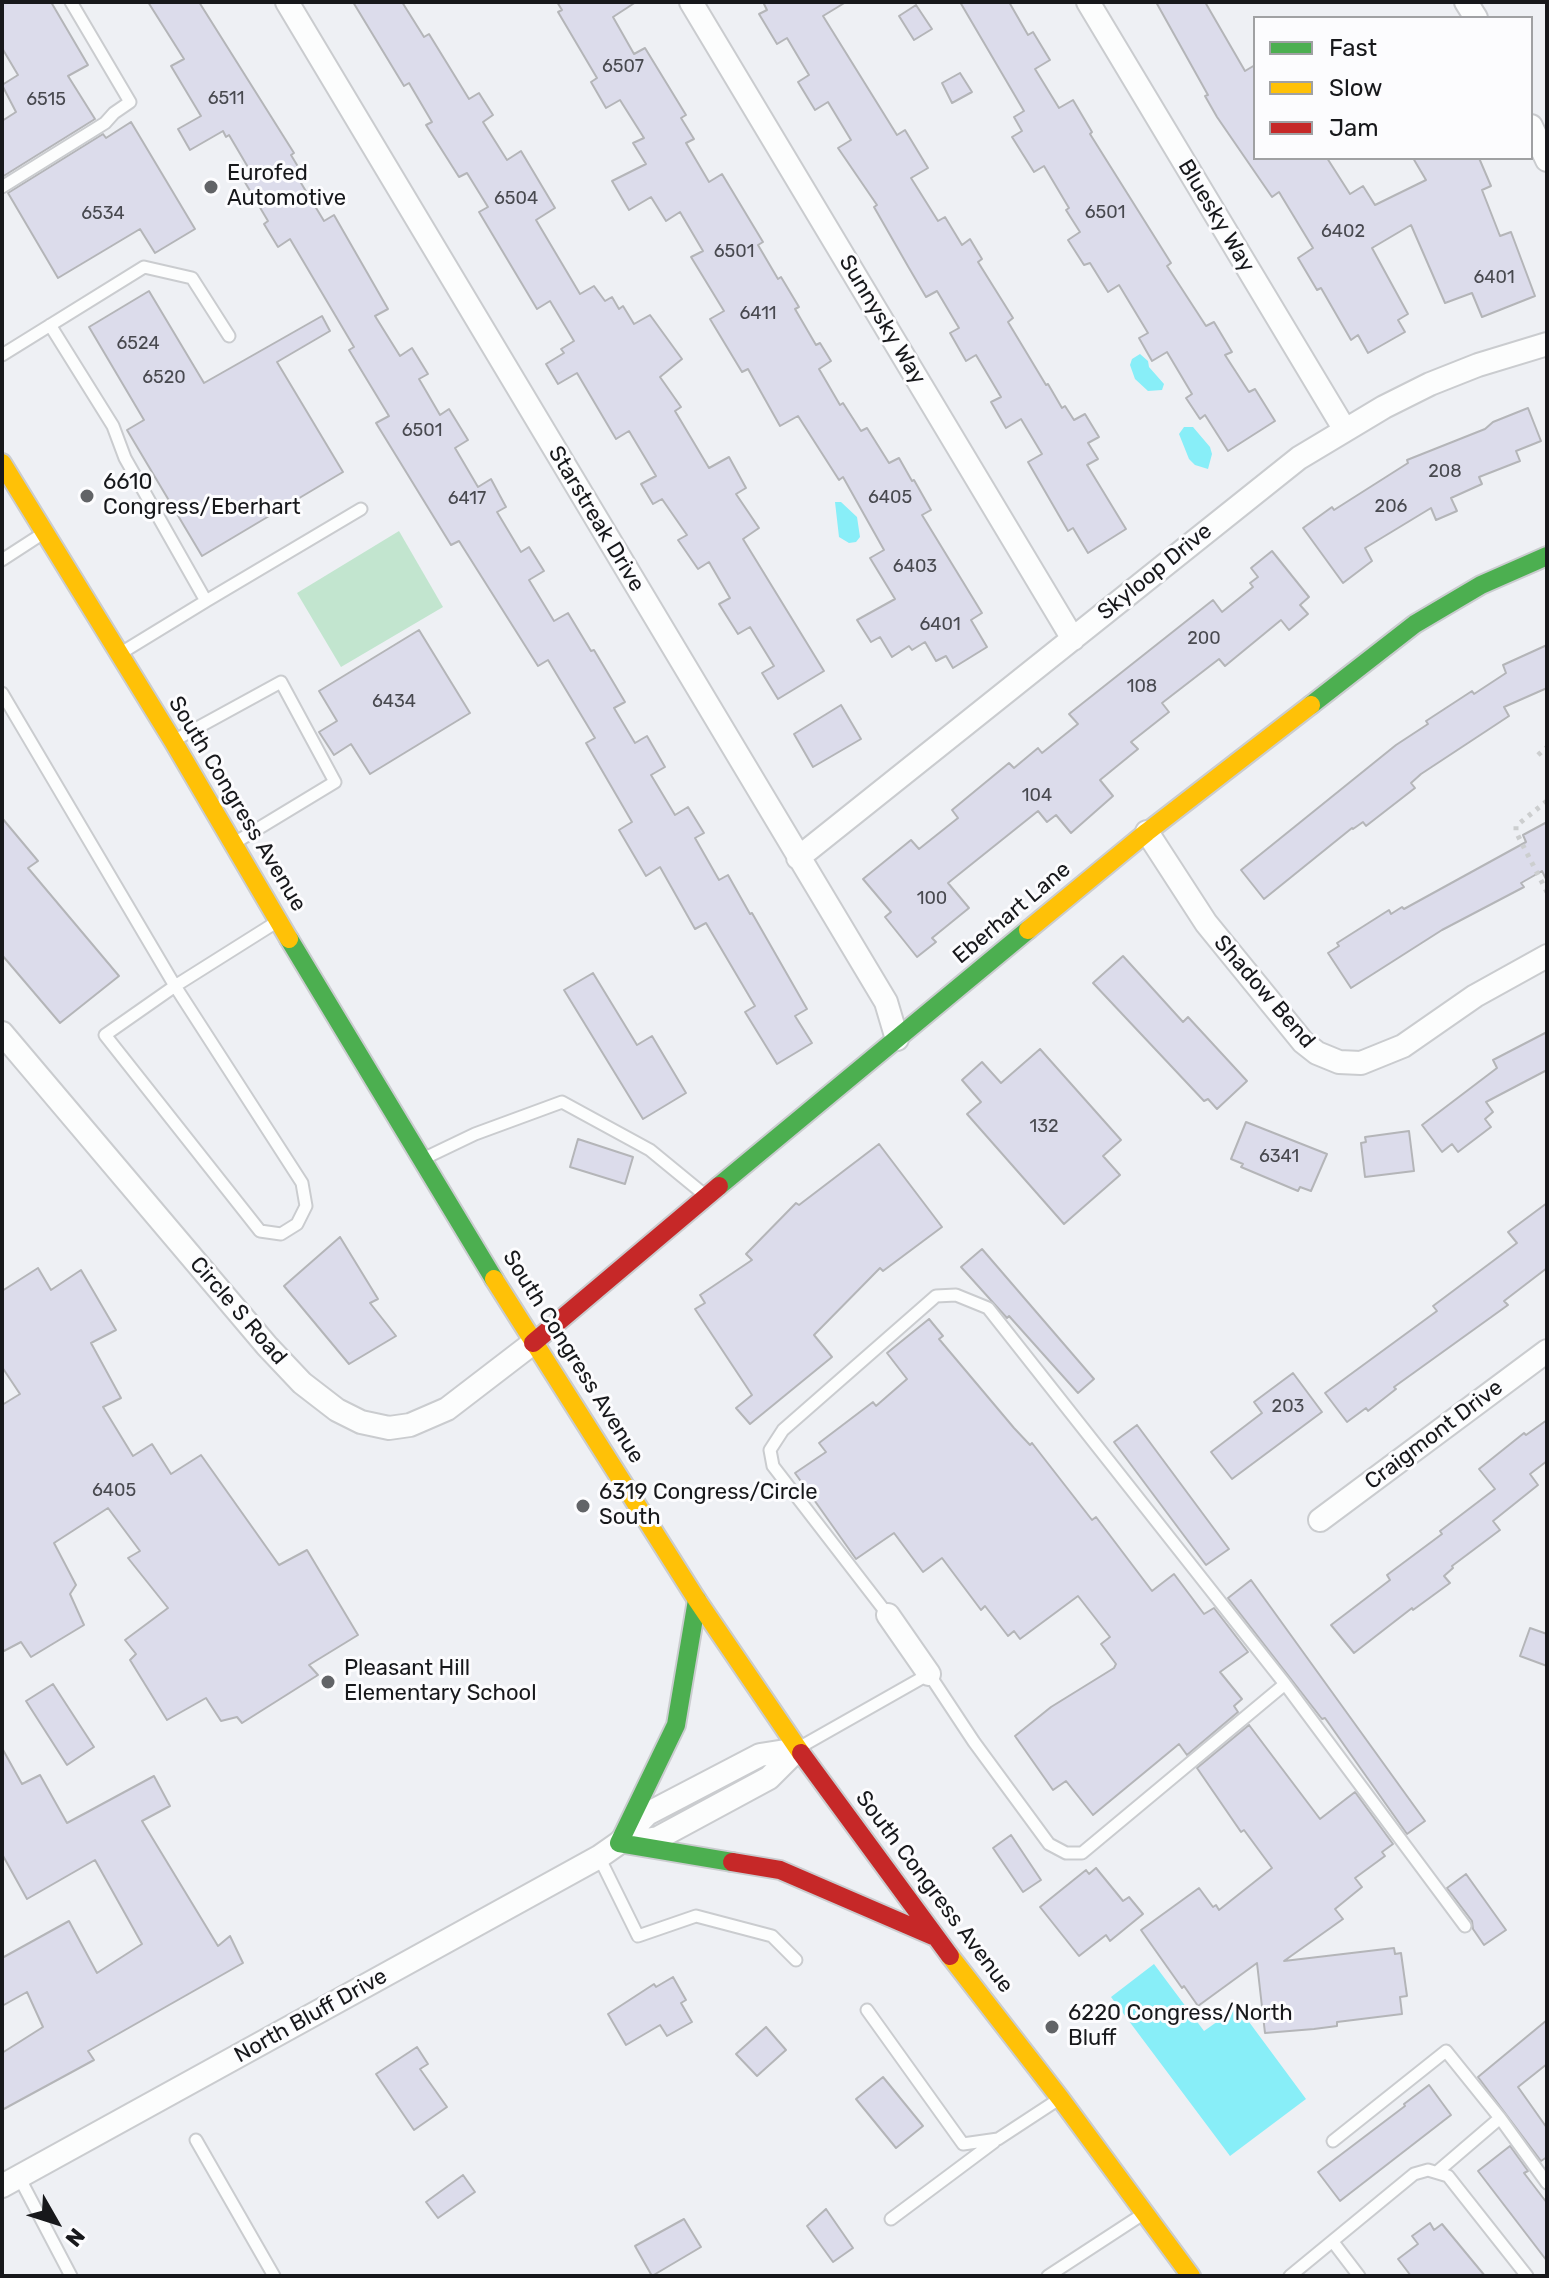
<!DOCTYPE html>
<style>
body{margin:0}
#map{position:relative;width:1549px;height:2278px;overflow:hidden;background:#eef0f4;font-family:Rubik,sans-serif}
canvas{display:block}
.frame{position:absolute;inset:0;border:4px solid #17181b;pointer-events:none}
.legend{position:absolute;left:1253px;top:16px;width:280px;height:144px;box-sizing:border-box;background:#fcfcfe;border:2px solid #a0a1a3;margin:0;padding:10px 14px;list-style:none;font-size:24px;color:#17181b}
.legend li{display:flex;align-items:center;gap:16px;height:40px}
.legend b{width:40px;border:2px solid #a0a1a3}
.north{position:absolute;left:16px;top:2182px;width:80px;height:80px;-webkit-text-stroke:6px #fcfcfe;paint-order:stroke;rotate:129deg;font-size:22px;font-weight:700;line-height:32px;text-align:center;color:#17181b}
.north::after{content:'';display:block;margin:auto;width:28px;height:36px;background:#17181b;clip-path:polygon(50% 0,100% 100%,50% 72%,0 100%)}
</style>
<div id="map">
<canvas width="1549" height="2278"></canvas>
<div class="frame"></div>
<ul class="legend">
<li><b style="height:10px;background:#4caf50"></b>Fast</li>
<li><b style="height:10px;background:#ffc107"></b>Slow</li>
<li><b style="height:10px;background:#c62828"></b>Jam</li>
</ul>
<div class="north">N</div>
</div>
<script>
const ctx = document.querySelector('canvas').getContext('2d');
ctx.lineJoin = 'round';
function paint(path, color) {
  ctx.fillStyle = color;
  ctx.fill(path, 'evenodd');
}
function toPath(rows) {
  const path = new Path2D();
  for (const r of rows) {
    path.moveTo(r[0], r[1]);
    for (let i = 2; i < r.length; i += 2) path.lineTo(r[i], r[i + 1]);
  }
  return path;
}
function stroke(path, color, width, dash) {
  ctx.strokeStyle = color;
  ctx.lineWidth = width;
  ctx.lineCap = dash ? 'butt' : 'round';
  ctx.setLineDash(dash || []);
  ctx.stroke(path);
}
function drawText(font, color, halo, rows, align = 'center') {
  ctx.font = font + ' Rubik,sans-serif';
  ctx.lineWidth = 6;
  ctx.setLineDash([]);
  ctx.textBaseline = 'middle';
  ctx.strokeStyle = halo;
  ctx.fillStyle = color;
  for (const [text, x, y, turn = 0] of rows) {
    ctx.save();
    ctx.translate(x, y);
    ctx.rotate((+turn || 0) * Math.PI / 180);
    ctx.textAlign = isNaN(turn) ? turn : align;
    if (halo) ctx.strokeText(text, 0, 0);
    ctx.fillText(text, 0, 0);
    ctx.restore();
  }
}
const green = toPath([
 [399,531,443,607,341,667,297,593]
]);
const water = toPath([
 [1140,354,1148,361,1149,367,1164,384,1162,390,1148,391,1135,379,1130,365,1132,359],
 [1184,427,1193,427,1210,447,1212,454,1208,469,1195,465,1189,459,1179,434],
 [835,502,841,502,857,517,860,537,856,542,849,543,839,537],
 [1154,1964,1204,2031,1238,2007,1306,2099,1230,2156,1111,1997]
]);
const building = toPath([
 [2,2,51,2,88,65,68,76,95,119,2,177,2,121,16,112,2,85,18,75,2,48,2,2],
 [148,2,199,2,294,153,291,155,306,180,301,183,324,221,334,215,388,309,375,316,400,356,412,348,428,374,419,379,440,415,449,409,468,440,455,448,478,487,491,479,506,507,497,512,521,552,529,547,544,571,529,580,554,621,568,613,591,651,594,650,625,702,614,708,635,743,647,736,665,767,651,775,675,815,688,807,704,833,695,838,719,880,728,875,750,914,752,913,807,1009,795,1016,812,1043,777,1064,745,1012,755,1006,706,923,695,929,660,867,646,876,619,830,632,822,586,743,595,738,548,660,538,666,459,541,451,545,376,423,389,416,349,350,354,347,290,239,278,247,264,224,268,221,243,179,252,174,229,135,226,137,223,131,190,150,178,129,201,116,171,66,184,59,148,2],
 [353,2,402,2,424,37,429,34,469,99,479,93,493,115,483,122,507,160,521,151,555,208,536,220,580,294,594,286,605,301,612,297,619,309,623,306,634,324,650,315,682,359,660,377,681,407,675,411,709,468,729,457,746,488,736,494,759,528,743,539,824,671,778,699,762,673,774,666,750,627,738,634,719,604,730,598,709,562,698,569,678,540,687,535,662,499,653,504,641,484,656,476,629,431,616,439,577,373,558,384,546,364,564,353,561,349,574,341,550,301,537,309,479,212,488,207,467,173,459,177,426,125,432,122,409,83,404,86,353,2],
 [557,2,636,2,613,17,634,54,645,48,686,115,681,118,694,139,686,143,709,182,722,174,763,242,758,245,778,279,781,277,799,307,795,309,816,345,820,343,831,361,819,369,840,405,843,403,861,431,867,428,889,463,899,458,912,481,914,480,931,510,922,515,982,613,971,620,987,647,953,668,946,656,936,661,925,642,912,650,909,646,892,657,880,637,871,642,857,620,895,599,870,558,884,550,843,477,839,480,798,416,780,426,748,369,742,372,710,319,724,311,691,257,703,251,680,212,666,221,651,197,629,210,612,181,646,164,633,143,644,138,620,100,606,108,591,82,597,78,558,12,562,10,557,2],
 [763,2,846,2,823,16,897,135,905,130,928,168,911,178,938,221,945,217,962,245,970,239,982,259,978,262,1013,318,1008,322,1046,385,1048,384,1062,408,1065,406,1074,420,1085,414,1099,437,1088,443,1098,459,1087,465,1126,529,1088,553,1073,528,1068,531,1028,462,1042,454,1021,419,1006,428,991,402,1001,397,976,355,966,361,950,333,959,328,937,291,926,297,909,268,874,207,877,205,838,148,851,140,828,102,815,110,798,82,809,75,787,38,777,44,759,14,767,10,763,2],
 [960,2,1009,2,1028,35,1033,32,1050,60,1035,69,1059,108,1073,100,1092,132,1090,134,1171,263,1167,266,1206,326,1214,322,1232,352,1225,355,1249,392,1255,389,1275,421,1228,451,1205,415,1200,419,1186,398,1192,394,1167,352,1152,361,1139,338,1148,333,1119,285,1108,292,1090,263,1084,265,1068,240,1080,232,1066,210,1069,208,1044,166,1034,172,1012,137,1022,131,1014,117,1024,111,960,2],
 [1156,2,1205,2,1245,71,1255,65,1255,158,1327,158,1350,194,1363,186,1375,205,1426,180,1413,158,1479,158,1491,186,1482,190,1500,236,1511,232,1535,296,1482,317,1472,293,1445,303,1411,225,1372,248,1408,314,1398,320,1405,332,1368,353,1358,335,1351,340,1321,288,1317,290,1298,258,1313,248,1279,192,1272,197,1217,117,1205,96,1208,95,1156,2],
 [916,5,932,29,914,40,899,16,916,5],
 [960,73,972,92,952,103,942,83,960,73],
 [131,122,195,229,155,253,140,229,58,278,8,193,103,134,106,138,131,122],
 [149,291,204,383,322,316,330,331,277,362,343,472,202,556,127,430,144,420,89,327,149,291],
 [1528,408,1541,441,1516,451,1520,461,1479,477,1482,484,1451,498,1457,511,1436,520,1431,508,1365,548,1372,561,1343,583,1303,528,1332,507,1334,510,1408,463,1407,460,1485,429,1493,422,1528,408],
 [1272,551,1309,597,1300,605,1308,614,1289,630,1281,620,1225,666,1219,659,1162,703,1169,712,1131,742,1138,749,1100,780,1113,796,1071,833,1056,815,1047,822,1038,811,948,883,969,908,932,938,936,942,917,957,885,917,891,912,863,879,911,840,919,849,958,818,952,810,1009,763,1014,768,1038,748,1042,753,1078,724,1069,714,1213,600,1222,612,1253,587,1250,583,1258,577,1251,568,1272,551],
 [419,630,470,713,370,774,351,744,334,755,319,732,337,721,319,691,419,630],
 [1547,645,1547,688,1504,707,1509,716,1421,774,1411,783,1415,788,1366,826,1363,822,1353,829,1352,828,1264,899,1241,870,1396,745,1428,724,1426,721,1472,691,1474,694,1506,673,1503,665,1547,645],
 [841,705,861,739,813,767,794,734,841,705],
 [2,818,38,861,28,868,119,976,60,1023,2,955,2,818],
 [1547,822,1547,881,1542,871,1521,883,1524,887,1442,930,1351,988,1328,953,1339,946,1337,943,1389,910,1391,914,1402,907,1404,909,1526,842,1523,835,1547,822],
 [1123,956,1183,1022,1188,1017,1247,1081,1217,1109,1208,1099,1204,1101,1093,983,1123,956],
 [593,973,637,1045,652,1036,686,1093,643,1119,564,990,593,973],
 [1547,1032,1547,1070,1486,1102,1493,1112,1485,1119,1491,1127,1458,1152,1452,1144,1442,1152,1422,1125,1497,1068,1493,1060,1547,1032],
 [1040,1049,1121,1140,1103,1156,1120,1175,1064,1224,967,1114,981,1102,962,1080,982,1062,1001,1083,1040,1049],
 [1246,1122,1327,1154,1311,1191,1300,1187,1298,1191,1241,1167,1243,1164,1231,1159,1246,1122],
 [1409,1131,1414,1171,1365,1177,1361,1143,1366,1142,1365,1137,1409,1131],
 [578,1139,633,1157,625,1184,570,1167,578,1139],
 [879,1144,942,1227,883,1271,880,1268,814,1335,832,1357,750,1424,736,1408,752,1395,695,1309,705,1303,700,1295,752,1260,746,1254,796,1203,799,1205,879,1144],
 [1547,1203,1547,1268,1504,1301,1508,1305,1394,1387,1396,1389,1368,1411,1366,1408,1347,1422,1325,1393,1437,1311,1433,1306,1517,1243,1508,1232,1547,1203],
 [340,1237,378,1299,370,1303,396,1336,349,1364,284,1286,340,1237],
 [982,1249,1094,1379,1078,1393,1009,1316,1007,1318,961,1267,982,1249],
 [38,1268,51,1290,81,1270,116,1330,91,1343,121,1398,103,1407,133,1456,152,1444,171,1474,201,1455,279,1565,307,1550,358,1635,309,1665,318,1675,242,1723,237,1717,221,1721,206,1698,167,1720,130,1660,136,1654,125,1640,168,1608,128,1558,140,1551,108,1508,54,1543,76,1585,70,1594,84,1625,31,1657,21,1642,2,1652,2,1405,20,1394,2,1367,2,1291,38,1268],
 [929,1319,943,1336,939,1339,1014,1428,1030,1445,1032,1443,1092,1520,1096,1517,1152,1591,1174,1574,1204,1614,1214,1608,1248,1652,1220,1672,1242,1699,1234,1706,1238,1712,1187,1755,1179,1744,1093,1815,1066,1781,1053,1790,1015,1736,1051,1707,1114,1668,1116,1664,1101,1644,1110,1637,1078,1596,1020,1639,1014,1631,1008,1636,985,1606,981,1610,942,1558,923,1572,894,1533,856,1559,795,1473,826,1452,819,1443,873,1402,876,1406,907,1379,887,1353,929,1319],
 [1293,1373,1322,1412,1232,1479,1211,1452,1262,1413,1254,1402,1293,1373],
 [1547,1420,1547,1461,1530,1474,1538,1485,1493,1521,1500,1530,1452,1566,1453,1568,1444,1576,1450,1583,1413,1610,1412,1608,1354,1653,1331,1625,1390,1580,1387,1575,1442,1534,1440,1531,1495,1489,1479,1469,1524,1433,1526,1435,1547,1420],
 [1137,1425,1229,1549,1206,1565,1114,1442,1137,1425],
 [1251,1580,1425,1821,1407,1834,1325,1718,1322,1719,1228,1598,1251,1580],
 [1530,1628,1547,1634,1547,1666,1520,1656,1530,1628],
 [53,1684,94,1747,67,1765,26,1701,53,1684],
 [1249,1725,1320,1819,1355,1792,1393,1844,1382,1852,1385,1856,1355,1878,1362,1887,1335,1909,1343,1919,1284,1961,1394,1948,1395,1954,1401,1953,1407,1996,1400,1997,1402,2014,1337,2022,1337,2026,1314,2029,1265,2033,1257,1963,1198,2006,1184,1986,1182,1988,1141,1930,1199,1888,1213,1907,1216,1905,1219,1910,1272,1868,1244,1830,1241,1832,1197,1768,1249,1725],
 [2,1748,22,1784,40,1775,67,1823,154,1776,170,1806,142,1821,218,1946,230,1936,243,1963,88,2051,94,2060,2,2110,2,2053,43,2027,27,1992,2,2006,2,1958,69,1921,97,1973,142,1944,95,1860,27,1899,2,1854,2,1748],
 [1011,1835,1041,1880,1023,1892,993,1848,1011,1835],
 [1096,1868,1123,1901,1129,1897,1143,1914,1110,1941,1106,1935,1079,1956,1040,1907,1086,1870,1089,1874,1096,1868],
 [1466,1874,1506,1930,1484,1945,1473,1929,1472,1921,1447,1888,1466,1874],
 [673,1977,686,2000,681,2003,692,2022,667,2036,660,2025,626,2045,608,2014,654,1984,656,1987,673,1977],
 [1547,2020,1547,2064,1518,2087,1547,2128,1547,2157,1541,2161,1478,2077,1547,2020],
 [766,2027,786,2050,757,2076,736,2054,766,2027],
 [417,2047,428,2064,420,2069,447,2107,414,2130,376,2074,417,2047],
 [883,2077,923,2126,896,2148,856,2099,883,2077],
 [1429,2085,1451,2115,1340,2201,1318,2172,1405,2106,1404,2104,1429,2085],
 [1510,2146,1528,2171,1524,2173,1547,2203,1547,2261,1478,2171,1510,2146],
 [463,2175,475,2192,438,2218,426,2202,463,2175],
 [826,2209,853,2248,833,2262,807,2226,826,2209],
 [684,2219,701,2247,652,2276,635,2246,684,2219],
 [1430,2223,1434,2230,1442,2224,1485,2276,1411,2276,1398,2259,1418,2244,1412,2236,1430,2223]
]);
const path = toPath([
 [1538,755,1547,747],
 [1547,801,1516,826,1516,832,1547,892]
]);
const lane = toPath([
 [2,187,105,123,114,113,130,102,71,2],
 [50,325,113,426,125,458,206,601,361,509],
 [2,355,144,267,192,278,229,336],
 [2,560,42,534],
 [121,653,206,601],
 [2,693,175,986,302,1183,306,1206,297,1224,281,1234,260,1231,105,1035,175,986,275,923],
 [175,740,281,682,335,782,236,842],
 [427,1157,475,1134,562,1102,650,1150,706,1196],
 [1285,1684,1465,1926],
 [802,1746,929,1674,974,1742,1049,1844,1066,1853,1082,1853,1285,1684,988,1308,956,1295,936,1296,783,1430,770,1450,773,1466,888,1615],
 [599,1857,638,1936,696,1916,772,1936,796,1960],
 [867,2010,963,2144,998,2139,1056,2101],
 [196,2140,274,2276],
 [1333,2141,1446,2051,1500,2118],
 [1437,2172,1500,2118,1547,2183],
 [19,2177,71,2276],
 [891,2219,994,2142],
 [1333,2242,1359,2276],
 [1048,2276,1140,2216],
 [1290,2276,1414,2174,1428,2170,1448,2176,1527,2276]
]);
const street = toPath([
 [287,2,886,1002,897,1039],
 [691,2,1073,639],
 [1088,2,1345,430],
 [1466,2,1476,18],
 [1531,126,1547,160],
 [1147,832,1206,923,1303,1042,1317,1053,1339,1062,1361,1063,1403,1046,1475,996,1547,956],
 [798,858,1299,458,1384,407,1430,384,1478,365,1547,344],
 [2,1033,267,1346,302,1383,337,1410,361,1422,389,1428,410,1425,447,1409,533,1343],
 [1320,1520,1547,1351],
 [888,1615,929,1674],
 [640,1841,658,1838,769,1778,798,1749],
 [2,2186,599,1857,619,1843,647,1814,760,1755,798,1749]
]);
const fast = toPath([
 [1311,705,1415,624,1481,585,1547,556],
 [289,939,494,1279],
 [719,1186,1028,930],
 [697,1600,676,1725,619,1843,732,1862]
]);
const slow = toPath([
 [2,463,173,741,289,939],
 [1028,930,1147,832,1311,705],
 [494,1279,697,1600,801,1753],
 [950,1956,1060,2098,1191,2276]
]);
const jam = toPath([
 [533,1343,719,1186],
 [801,1753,950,1956],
 [732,1862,780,1870,933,1936]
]);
const markers = [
 [211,187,8,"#626467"],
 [87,496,8,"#626467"],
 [583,1506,8,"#626467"],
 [328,1682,8,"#626467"],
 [1052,2027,8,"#626467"]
];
const numberNames = [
 ["6507",623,67],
 ["6511",226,99],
 ["6515",46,100],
 ["6504",516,199],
 ["6501",1105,213],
 ["6534",103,214],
 ["6402",1343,232],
 ["6501",734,252],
 ["6401",1494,278],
 ["6411",758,314],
 ["6524",138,344],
 ["6520",164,378],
 ["6501",422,431],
 ["208",1445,472],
 ["6405",890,498],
 ["6417",467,499],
 ["206",1391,507],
 ["6403",915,567],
 ["6401",940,625],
 ["200",1204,639],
 ["108",1142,687],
 ["6434",394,702],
 ["104",1037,796],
 ["100",932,899],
 ["132",1044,1127],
 ["6341",1279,1157],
 ["203",1288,1407],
 ["6405",114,1491]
];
const poiNames = [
 ["Eurofed",227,174],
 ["Automotive",227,199],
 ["6610",103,483],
 ["Congress/Eberhart",103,508],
 ["6319 Congress/Circle",599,1493],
 ["South",599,1518],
 ["Pleasant Hill",344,1669],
 ["Elementary School",344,1694],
 ["6220 Congress/North",1068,2014],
 ["Bluff",1068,2039]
];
const streetNames = [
 ["Bluesky Way",1216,216,59],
 ["Sunnysky Way",882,320,59],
 ["Starstreak Drive",596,519,59],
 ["Skyloop Drive",1155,572,-39],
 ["South Congress Avenue",237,804,59],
 ["Eberhart Lane",1012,913,-40],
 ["Shadow Bend",1264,992,49],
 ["Circle S Road",238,1311,49],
 ["South Congress Avenue",573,1357,58],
 ["Craigmont Drive",1434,1435,-37],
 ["South Congress Avenue",934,1892,53],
 ["North Bluff Drive",311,2016,-29]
];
paint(green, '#c2e5cf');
paint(water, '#88eef8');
paint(building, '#dcdceb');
stroke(building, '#b4b5b8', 2);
stroke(lane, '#cacccf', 15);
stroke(street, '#cacccf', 26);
stroke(fast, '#cacccf', 22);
stroke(slow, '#cacccf', 22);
stroke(jam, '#cacccf', 22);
stroke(path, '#cccecf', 5, [4, 6]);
stroke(lane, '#fcfdfd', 11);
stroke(street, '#fcfdfd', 22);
stroke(fast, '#4caf50', 18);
stroke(slow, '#ffc107', 18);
stroke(jam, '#c62828', 18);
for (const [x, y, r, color] of markers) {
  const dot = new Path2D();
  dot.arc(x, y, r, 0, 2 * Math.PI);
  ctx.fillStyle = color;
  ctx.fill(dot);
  stroke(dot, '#fcfcfe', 3);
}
drawText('18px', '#48494f', null, numberNames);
drawText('22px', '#17181b', '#fcfcfe', poiNames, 'left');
drawText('22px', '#17181b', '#fcfcfe', streetNames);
</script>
